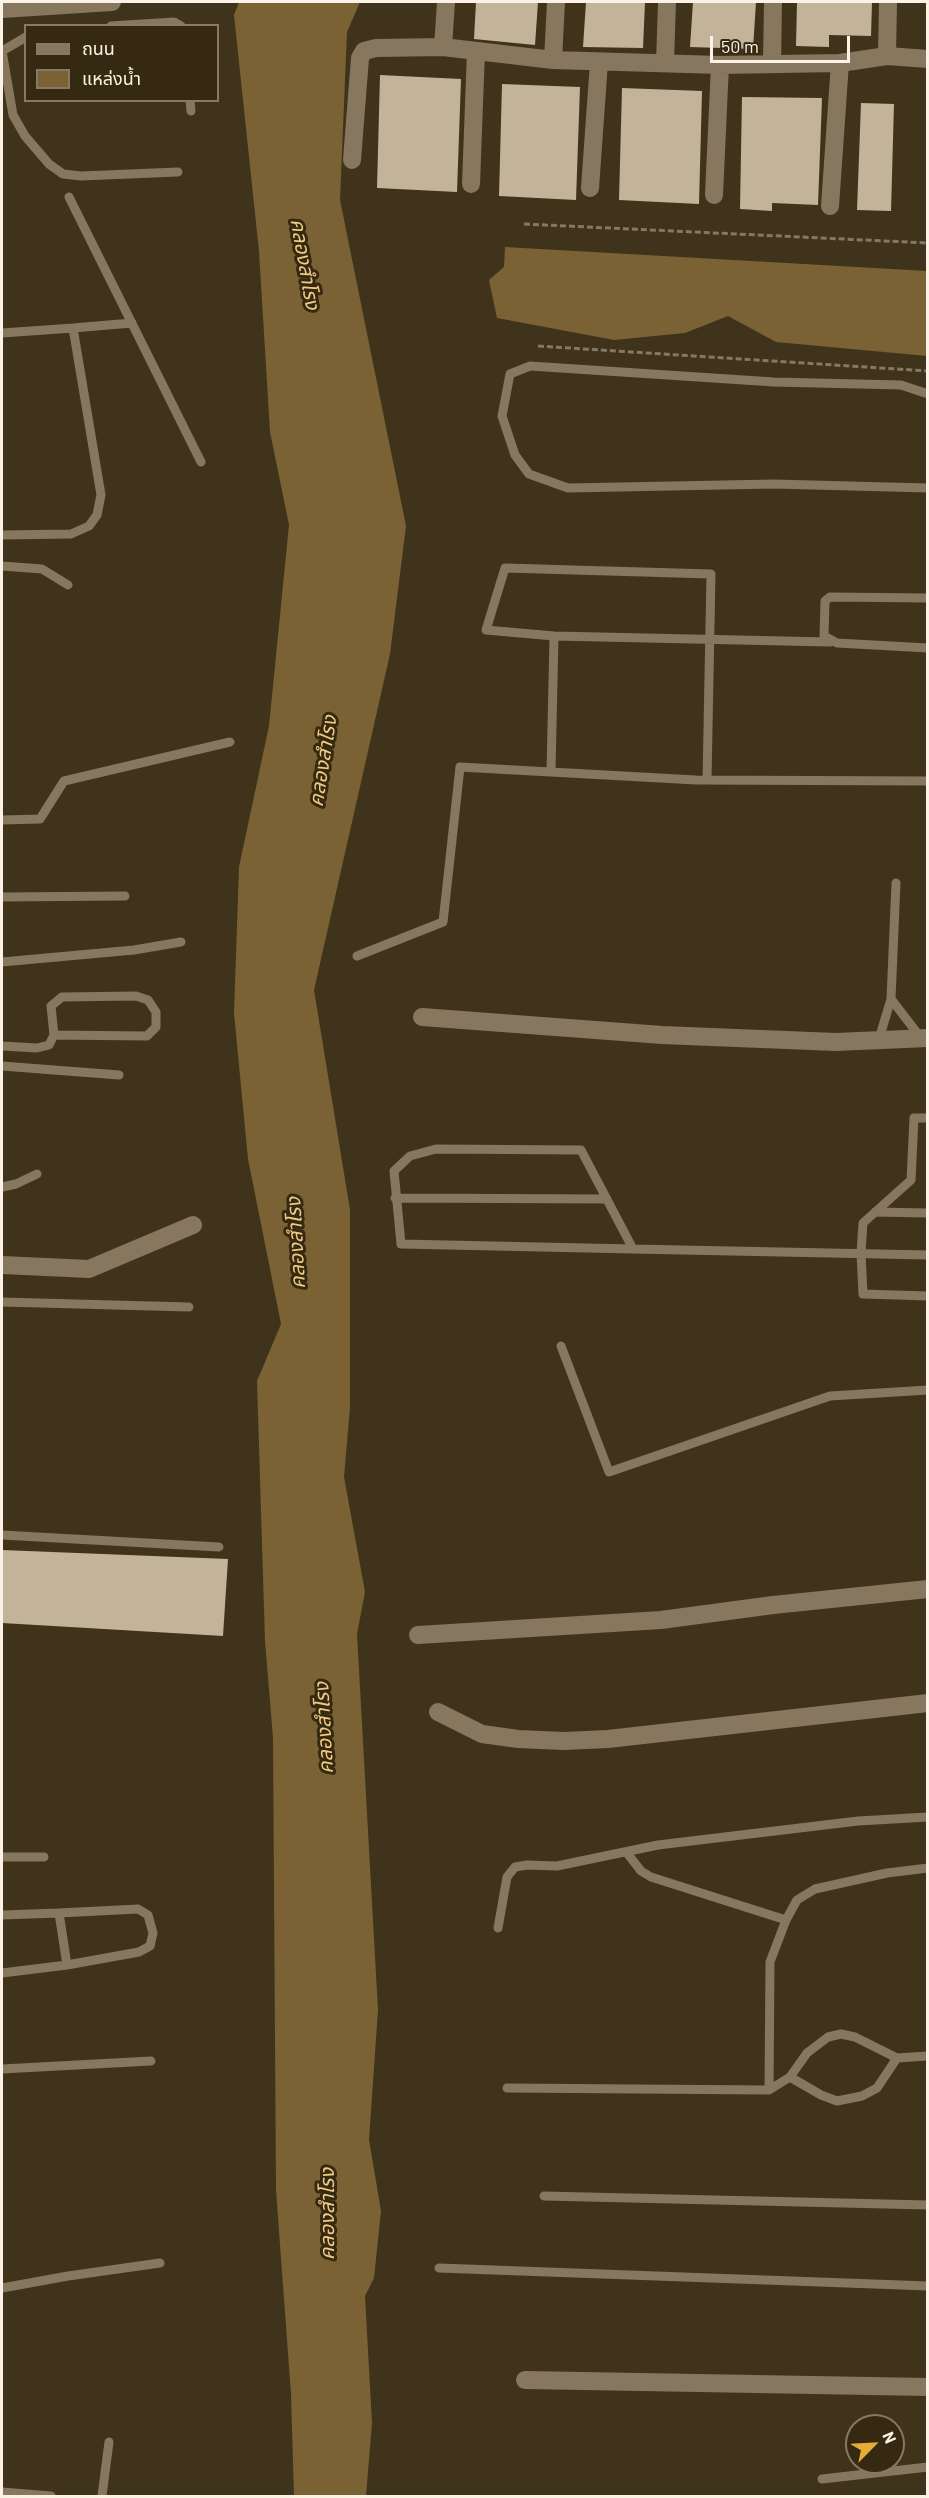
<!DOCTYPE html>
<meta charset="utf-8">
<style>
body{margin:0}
#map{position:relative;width:929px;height:2498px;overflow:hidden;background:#40331c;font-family:Barlow,"Noto Sans Thai",sans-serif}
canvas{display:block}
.frame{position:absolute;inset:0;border:3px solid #fbf3e5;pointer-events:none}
.legend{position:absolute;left:24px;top:24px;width:195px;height:78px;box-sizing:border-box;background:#362912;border:2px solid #857a66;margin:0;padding:8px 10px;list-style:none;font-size:18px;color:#fbf3e5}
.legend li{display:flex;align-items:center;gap:12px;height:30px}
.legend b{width:30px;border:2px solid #857a66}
.north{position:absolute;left:845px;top:2414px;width:60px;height:60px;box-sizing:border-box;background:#362912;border:2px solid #857a66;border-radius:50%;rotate:66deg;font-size:16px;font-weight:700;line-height:24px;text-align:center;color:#fbf3e5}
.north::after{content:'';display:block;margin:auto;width:21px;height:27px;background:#e5ad36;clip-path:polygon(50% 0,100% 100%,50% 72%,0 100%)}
.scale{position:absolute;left:710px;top:36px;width:140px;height:27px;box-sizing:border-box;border:3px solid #fbf3e5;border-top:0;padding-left:8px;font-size:18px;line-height:21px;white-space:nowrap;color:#fbf3e5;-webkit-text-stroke:4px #362912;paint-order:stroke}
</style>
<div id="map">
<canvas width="929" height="2498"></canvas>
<div class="frame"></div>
<ul class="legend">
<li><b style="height:8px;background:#86775e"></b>ถนน</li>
<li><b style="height:16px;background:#7a6235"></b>แหล่งน้ำ</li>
</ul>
<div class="north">N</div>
<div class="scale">50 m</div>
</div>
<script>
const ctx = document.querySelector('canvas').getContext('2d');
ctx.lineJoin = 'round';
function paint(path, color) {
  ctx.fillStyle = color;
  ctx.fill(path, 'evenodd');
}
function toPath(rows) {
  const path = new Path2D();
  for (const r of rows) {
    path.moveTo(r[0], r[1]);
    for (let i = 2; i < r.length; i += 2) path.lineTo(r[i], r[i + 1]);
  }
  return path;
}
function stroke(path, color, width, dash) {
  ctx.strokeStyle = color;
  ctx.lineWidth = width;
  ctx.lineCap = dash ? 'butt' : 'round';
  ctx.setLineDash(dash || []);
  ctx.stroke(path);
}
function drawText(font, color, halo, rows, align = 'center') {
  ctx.font = font + ' Barlow,"Noto Sans Thai",sans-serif';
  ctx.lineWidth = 6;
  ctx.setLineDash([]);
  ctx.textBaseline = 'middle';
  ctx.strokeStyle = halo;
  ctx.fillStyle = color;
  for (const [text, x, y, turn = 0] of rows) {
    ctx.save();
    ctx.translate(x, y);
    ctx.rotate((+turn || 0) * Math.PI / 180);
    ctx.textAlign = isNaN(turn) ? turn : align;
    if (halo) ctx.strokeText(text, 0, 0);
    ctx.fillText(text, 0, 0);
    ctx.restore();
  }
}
const water = toPath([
 [239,2,360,2,347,32,340,200,406,526,390,654,314,990,350,1210,350,1408,344,1477,365,1592,357,1634,378,2010,369,2140,381,2211,374,2278,365,2296,372,2423,366,2496,294,2496,291,2394,276,2190,273,1738,265,1641,257,1381,281,1324,248,1159,234,1013,239,867,269,726,289,525,270,432,259,251,234,15],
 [505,247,927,271,927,356,776,342,728,316,685,333,614,340,497,318,489,280,504,267]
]);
const building = toPath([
 [476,2,538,2,535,45,474,39],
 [586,2,645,2,643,48,583,47],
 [693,2,756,2,753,49,690,47],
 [797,2,872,2,871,36,829,35,829,47,796,46],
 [380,75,461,79,457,192,377,188],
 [502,84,580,87,576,200,499,196],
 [622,88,702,91,699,204,619,200],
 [742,97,822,98,818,205,772,203,772,211,740,209],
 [861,103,894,104,891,211,857,210],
 [2,1550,228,1559,223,1636,2,1623]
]);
const path = toPath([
 [524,224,928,243],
 [538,346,928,371]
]);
const service = toPath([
 [111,26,174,22,181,26],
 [2,51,13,115,25,136,49,164,63,174,81,176,178,172],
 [2,51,26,37],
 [190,100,191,111],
 [69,197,201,462],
 [73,328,132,323],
 [2,333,73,328,101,495,97,515,89,526,71,534,2,535],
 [928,394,901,385,774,382,530,366,510,374,502,416,515,455,529,474,568,488,774,484,928,488],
 [2,566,42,569,68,585],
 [928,598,830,597,825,601,824,636,837,643,928,648],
 [554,636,830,642],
 [551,772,554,636,486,630,505,568,711,574,707,780],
 [2,820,40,819,64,781,230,742],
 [2,897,125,896],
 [357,956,443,922,460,767,696,780,928,781],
 [2,962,134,950,181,942],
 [891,999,921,1038],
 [879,1039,891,999,896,883],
 [2,1046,37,1048,49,1045,54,1035,51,1006,62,997,136,996,148,1000,156,1012,156,1027,147,1036,54,1035],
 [2,1066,119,1075],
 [928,1118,914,1118,911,1180,863,1223,861,1253,863,1294,928,1296],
 [2,1187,16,1184,37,1174],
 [395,1198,607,1199],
 [875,1212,928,1213],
 [633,1249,581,1150,436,1149,410,1156,394,1171,401,1244,633,1249,928,1255],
 [2,1302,189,1307],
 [561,1346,609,1472,830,1396,928,1390],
 [2,1535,219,1547],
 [627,1853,641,1871,651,1877,786,1920],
 [2,1857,44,1857],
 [59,1913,138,1909,148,1915,153,1933,150,1946,139,1952,67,1965],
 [2,1915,59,1913,67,1965,2,1973],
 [498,1928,507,1877,515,1867,527,1865,557,1866,658,1845,858,1821,928,1817],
 [2,2069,151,2061],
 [790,2077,821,2095,837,2101,862,2096,877,2088,897,2058],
 [507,2088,769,2090,790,2077,807,2053,828,2037,841,2034,855,2037,897,2058,928,2056],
 [769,2090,770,1962,786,1920,797,1900,815,1889,887,1873,928,1868],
 [544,2196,928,2205],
 [439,2268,928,2286],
 [2,2288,68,2276,160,2263],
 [822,2479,928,2467],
 [2,2492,51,2496],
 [102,2496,109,2442]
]);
const minor = toPath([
 [2,9,112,2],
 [443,47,446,2],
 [887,56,888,2],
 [553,60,556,2],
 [665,63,667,2],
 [772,63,773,2],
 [352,160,360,58,364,51,376,48,443,47,553,60,720,65,840,63,887,56,928,59],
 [471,184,476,51],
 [590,188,599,62],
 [714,195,720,65],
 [830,206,840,63],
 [422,1017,662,1035,836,1042,928,1038],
 [2,1265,89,1269,193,1225],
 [418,1635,661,1620,773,1605,928,1589],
 [438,1712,482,1734,518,1739,564,1741,608,1739,928,1703],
 [525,2380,928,2387]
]);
const waterNames = [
 ["คลองสำโรง",305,264,80],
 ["คลองสำโรง",323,761,-81],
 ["คลองสำโรง",296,1243,-93],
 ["คลองสำโรง",324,1728,-93],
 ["คลองสำโรง",327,2214,-90]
];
paint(water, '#7a6235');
paint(building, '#c3b499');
stroke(path, '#847965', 3, [6, 3]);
stroke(service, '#86775e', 9);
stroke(minor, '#86775e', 18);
drawText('italic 20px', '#f1ca83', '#362912', waterNames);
</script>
